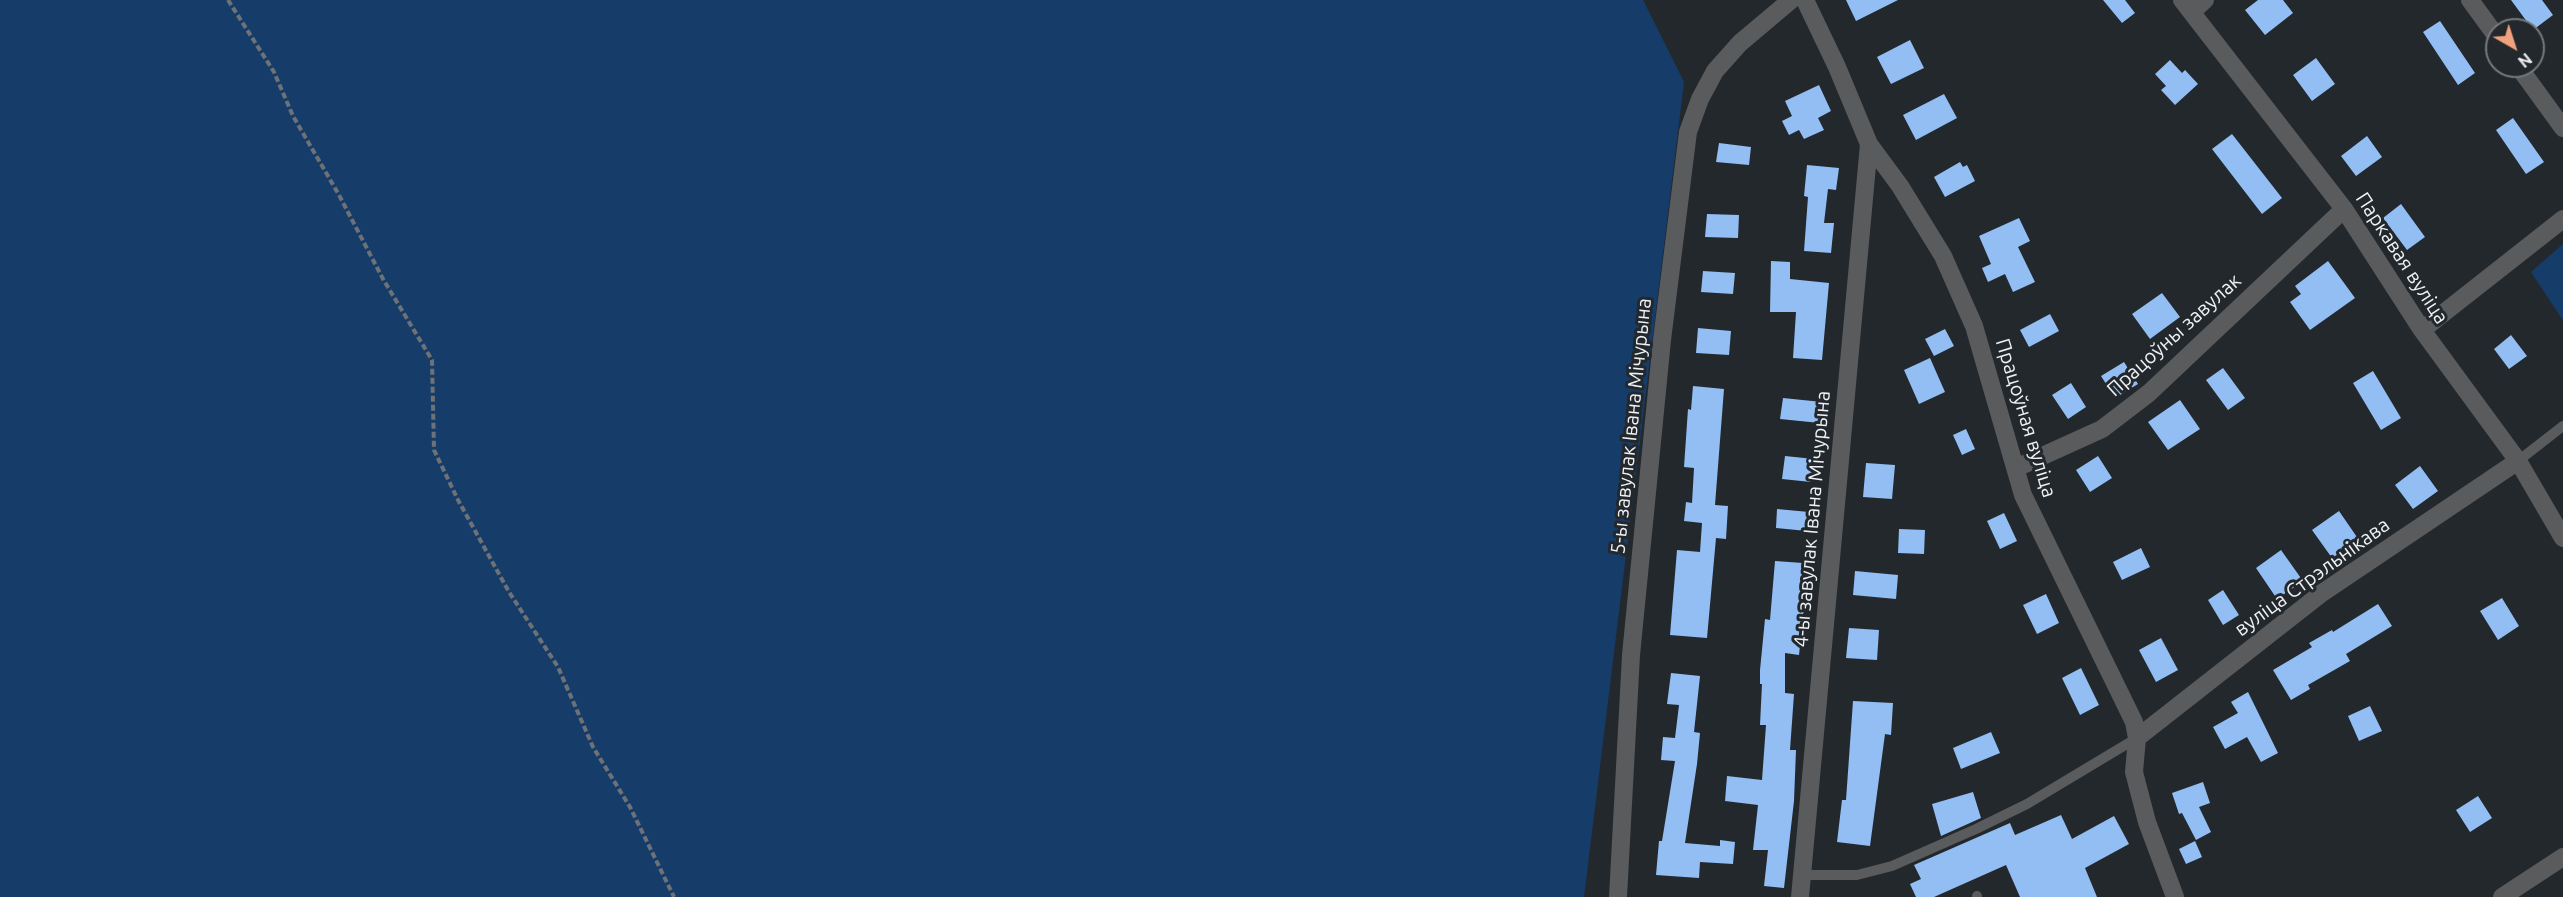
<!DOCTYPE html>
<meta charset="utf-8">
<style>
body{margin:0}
#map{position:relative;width:2563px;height:897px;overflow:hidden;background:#23282d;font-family:Ubuntu,sans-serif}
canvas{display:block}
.north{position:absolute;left:2485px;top:18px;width:60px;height:60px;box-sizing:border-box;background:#23282d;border:2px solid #75787d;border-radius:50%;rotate:141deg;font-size:16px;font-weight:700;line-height:24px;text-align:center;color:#eff1f5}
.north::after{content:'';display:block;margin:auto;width:21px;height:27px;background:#f1a17d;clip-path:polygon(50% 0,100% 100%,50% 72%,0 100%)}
</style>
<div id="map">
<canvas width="2563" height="897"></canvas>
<div class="north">N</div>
</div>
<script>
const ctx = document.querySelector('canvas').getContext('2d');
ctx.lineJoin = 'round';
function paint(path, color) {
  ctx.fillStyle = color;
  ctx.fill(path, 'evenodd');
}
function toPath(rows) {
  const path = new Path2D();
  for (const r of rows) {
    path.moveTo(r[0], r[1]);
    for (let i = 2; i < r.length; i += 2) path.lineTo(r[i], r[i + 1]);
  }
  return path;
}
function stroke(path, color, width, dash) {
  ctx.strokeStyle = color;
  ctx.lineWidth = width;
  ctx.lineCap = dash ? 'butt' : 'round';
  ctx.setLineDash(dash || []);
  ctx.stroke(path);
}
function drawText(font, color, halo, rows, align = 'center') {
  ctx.font = font + ' Ubuntu,sans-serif';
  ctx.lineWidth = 6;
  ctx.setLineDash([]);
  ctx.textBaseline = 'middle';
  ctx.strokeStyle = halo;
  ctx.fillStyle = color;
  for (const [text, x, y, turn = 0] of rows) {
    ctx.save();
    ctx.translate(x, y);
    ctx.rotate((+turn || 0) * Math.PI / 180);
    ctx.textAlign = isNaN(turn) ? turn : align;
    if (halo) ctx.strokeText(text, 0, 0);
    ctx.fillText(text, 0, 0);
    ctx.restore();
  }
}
const green = toPath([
 [0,0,1643,0,1684,82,1584,897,0,897],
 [2563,244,2563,319,2562,319,2531,272]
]);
const building = toPath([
 [1846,0,1898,0,1856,21],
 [2103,0,2125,0,2135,13,2122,23],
 [2258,0,2283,0,2293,13,2265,35,2245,10],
 [2511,0,2542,0,2553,15,2533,30],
 [2440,21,2475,73,2458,85,2423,32],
 [1910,40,1924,68,1891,84,1877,57],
 [2316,58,2335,84,2312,101,2293,75],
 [2170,60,2182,73,2185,70,2198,84,2175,105,2161,90,2166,86,2155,74],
 [1819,85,1831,111,1818,118,1824,130,1804,139,1799,130,1789,135,1782,121,1792,116,1785,101],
 [1944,94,1957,118,1916,140,1903,115],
 [2513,118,2544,162,2526,174,2496,130],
 [2232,134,2282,198,2262,214,2212,149],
 [2367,136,2382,157,2356,176,2341,156],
 [1719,143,1751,147,1749,165,1716,162],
 [1960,162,1963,167,1967,165,1975,181,1945,197,1934,177],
 [1807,165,1839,168,1836,190,1828,189,1824,223,1834,223,1831,253,1804,251,1808,197,1804,196],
 [2401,204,2425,237,2407,250,2383,218],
 [1707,214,1739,215,1738,238,1705,237],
 [2019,218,2030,241,2018,247,2035,282,2013,292,2005,274,1988,282,1982,268,1991,264,1979,236],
 [1771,261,1790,262,1790,279,1829,283,1822,360,1793,358,1796,312,1770,312],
 [2328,261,2355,298,2310,330,2290,302,2301,294,2295,286],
 [1703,271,1735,273,1733,294,1701,292],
 [2162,293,2180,317,2150,339,2132,314],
 [2050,314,2059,331,2029,347,2020,330],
 [1698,328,1731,331,1729,355,1696,353],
 [1945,329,1954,346,1934,356,1925,339],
 [2511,335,2527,356,2509,369,2494,349],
 [1930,358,1945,392,1919,404,1904,370],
 [2124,362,2138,384,2115,398,2101,376],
 [2223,368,2245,398,2228,410,2206,380],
 [2373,371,2401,418,2381,430,2353,383],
 [2071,383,2086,407,2068,419,2052,395],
 [1693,386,1724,389,1715,505,1728,506,1726,539,1716,538,1707,638,1670,635,1677,550,1700,552,1702,523,1684,521,1686,502,1692,503,1694,468,1684,467,1688,409,1691,410],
 [1783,398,1822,402,1820,423,1780,419],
 [2180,400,2200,429,2168,450,2148,422],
 [1966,429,1975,449,1962,455,1953,435],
 [1785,456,1814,459,1811,482,1782,479],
 [2098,456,2112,478,2090,492,2076,470],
 [1866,463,1895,465,1892,499,1863,497],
 [2420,466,2438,491,2413,509,2395,485],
 [1777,509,1809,512,1807,531,1776,528],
 [2339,511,2359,540,2332,558,2312,530],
 [2004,513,2017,541,2000,549,1987,521],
 [1899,529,1925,530,1924,554,1898,553],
 [2141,548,2150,567,2122,580,2113,562],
 [2281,550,2303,581,2277,599,2256,568],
 [1775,561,1803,563,1802,577,1807,577,1799,655,1785,653,1785,693,1794,694,1790,750,1796,750,1794,801,1784,888,1764,886,1768,850,1753,850,1758,805,1725,801,1727,776,1762,780,1766,725,1760,725,1762,684,1760,684,1760,670,1765,619,1770,620],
 [1855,571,1898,575,1896,599,1853,595],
 [2223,590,2239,615,2223,625,2208,600],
 [2046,594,2059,623,2037,634,2023,605],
 [2502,598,2519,626,2498,640,2480,611],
 [2378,604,2392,626,2346,654,2350,661,2308,685,2310,689,2291,700,2273,670,2312,647,2309,643,2332,630,2333,632],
 [1849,628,1879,630,1877,660,1846,658],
 [2161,638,2178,670,2156,682,2139,650],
 [2081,668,2099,705,2080,715,2062,678],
 [1671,673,1700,676,1694,732,1700,733,1697,764,1685,843,1720,846,1720,840,1735,842,1733,864,1700,862,1699,878,1656,875,1659,841,1662,841,1675,761,1661,760,1663,737,1675,738,1679,705,1667,704],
 [2248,692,2278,753,2261,762,2247,737,2225,749,2213,727,2238,713,2231,702],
 [1853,701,1893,703,1891,735,1885,734,1870,846,1837,842,1842,800,1846,800],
 [2370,706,2382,731,2359,741,2348,716],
 [1991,732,2000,753,1961,769,1953,748],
 [2203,782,2210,803,2199,807,2211,832,2196,840,2182,813,2179,814,2172,793],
 [1973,792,1981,818,1941,836,1932,804],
 [2478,796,2492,818,2470,832,2456,810],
 [2061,815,2072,839,2114,816,2129,844,2085,868,2097,897,2020,897,2006,865,1934,897,1916,897,1910,884,1921,879,1914,865,2010,823,2015,835],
 [2195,841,2202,857,2186,864,2179,849]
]);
const path = toPath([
 [228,0,274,72,293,116,339,195,383,279,432,360,434,450,458,500,509,592,558,667,593,747,630,807,674,897]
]);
const service = toPath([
 [2518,461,2563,426],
 [1802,875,1857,875,1892,866,1976,829,2027,804,2137,738],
 [1977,896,1977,897]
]);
const minor = toPath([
 [1805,0,1837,67,1869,144,1900,186,1943,256,1974,326,2023,495,2134,722,2137,738,2134,772,2147,822,2175,897],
 [2182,0,2344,209,2422,330,2518,461,2563,538],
 [2470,0,2497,37],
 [2192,12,2205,0],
 [2518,66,2563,128],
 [2422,330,2563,219],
 [2016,468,2102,429,2149,393,2344,209],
 [2137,738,2322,593,2518,461],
 [1618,897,1631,655,1662,340,1688,132,1700,99,1715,71,1740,43,1791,0],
 [1800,897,1869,144]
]);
const tertiary = toPath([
 [2502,897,2563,857]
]);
const streetNames = [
 ["Паркавая вуліца",2402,258,57],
 ["Працоўны завулак",2174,335,-42],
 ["Працоўная вуліца",2026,418,73],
 ["5-ы завулак Івана Мічурына",1631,426,-84],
 ["4-ы завулак Івана Мічурына",1812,519,-85],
 ["вуліца Стрэльнікава",2312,577,-36]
];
paint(green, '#163d6a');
paint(building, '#92bef4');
stroke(path, '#6e7277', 4, [6, 3]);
stroke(service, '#595b5d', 10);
stroke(minor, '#595b5d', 18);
stroke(tertiary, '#595b5d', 18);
drawText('20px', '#eff1f5', '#23282d', streetNames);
</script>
